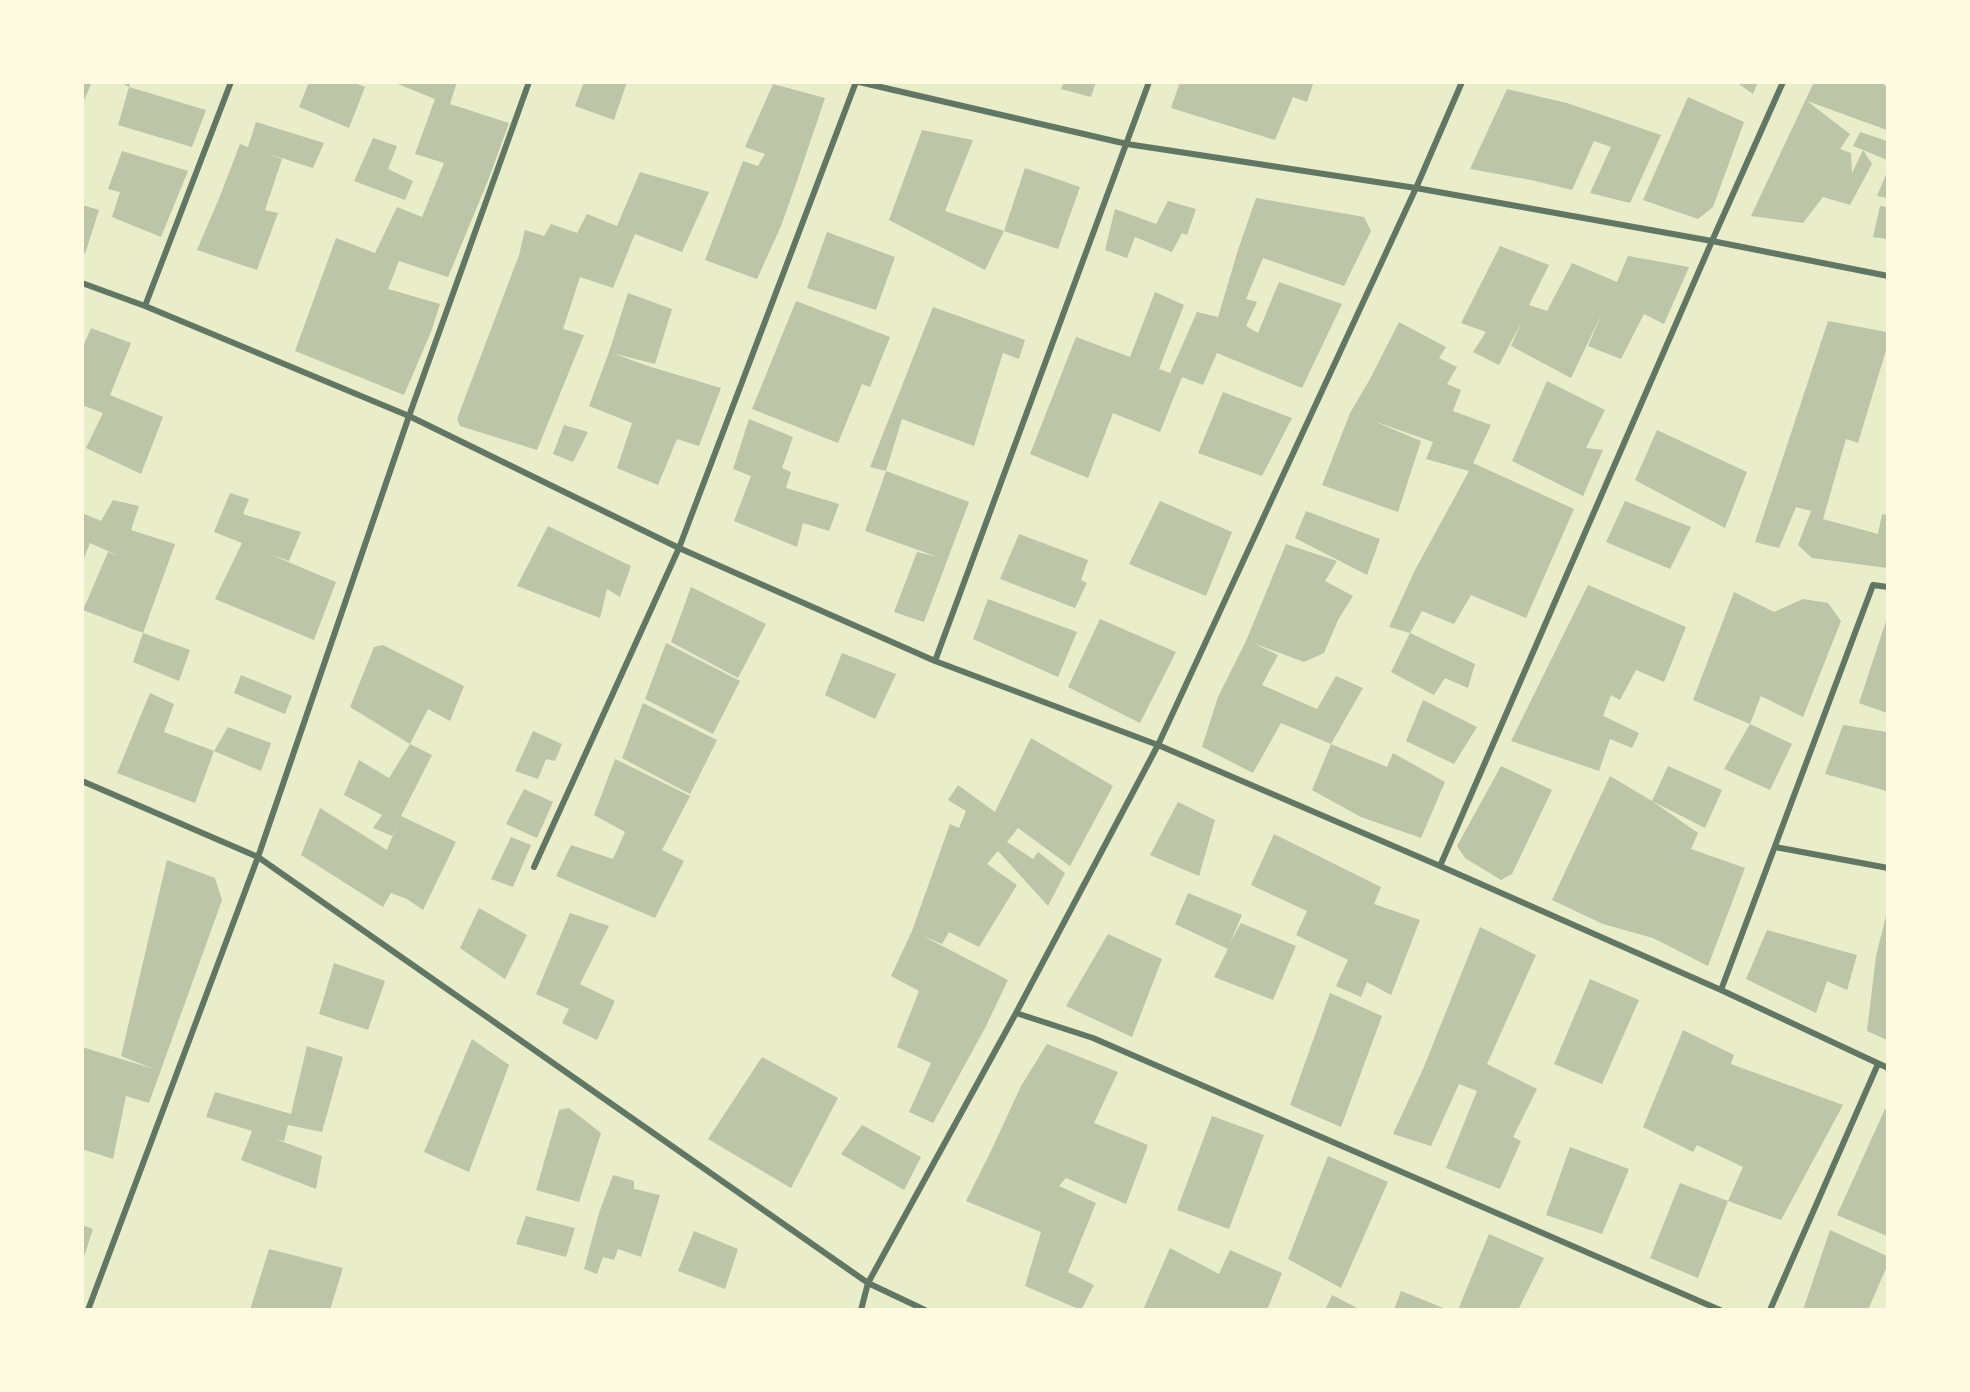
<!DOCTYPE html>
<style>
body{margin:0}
#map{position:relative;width:1970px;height:1392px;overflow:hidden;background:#e9edc9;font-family:"Archivo Narrow",sans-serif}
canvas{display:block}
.frame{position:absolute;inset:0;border:84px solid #fefae0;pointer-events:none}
</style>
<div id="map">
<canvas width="1970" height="1392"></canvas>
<div class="frame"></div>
</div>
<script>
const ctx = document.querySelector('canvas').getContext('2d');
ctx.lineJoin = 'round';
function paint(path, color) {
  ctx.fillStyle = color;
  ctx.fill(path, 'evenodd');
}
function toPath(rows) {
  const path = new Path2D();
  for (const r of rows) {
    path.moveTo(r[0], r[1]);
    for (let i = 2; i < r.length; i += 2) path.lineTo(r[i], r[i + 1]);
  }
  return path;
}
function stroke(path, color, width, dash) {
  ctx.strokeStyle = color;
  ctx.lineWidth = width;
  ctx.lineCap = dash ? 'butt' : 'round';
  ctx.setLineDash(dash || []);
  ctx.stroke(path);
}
const building = toPath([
 [82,82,92,82,82,105],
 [119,82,131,82,129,87,206,110,192,147,118,125,129,87],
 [309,82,352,82,365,87,349,128,299,107],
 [393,82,457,82,450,104,509,123,489,178,448,277,399,261,388,289,440,304,431,332,404,395,295,351,336,238,375,253,397,207,422,217,444,163,415,154,435,99],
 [584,82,627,82,614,120,575,106],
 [1064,82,1096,82,1091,97,1061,89],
 [1180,82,1309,82,1313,84,1307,102,1293,97,1275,140,1171,108],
 [1736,82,1758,82,1753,94],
 [1814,82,1881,82,1887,87,1887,130,1807,101,1850,134,1840,149,1851,153,1852,173,1863,150,1853,146,1860,132,1887,141,1887,160,1863,150,1872,164,1850,205,1823,197,1803,223,1751,216],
 [773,84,825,98,797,181,781,226,757,279,705,260,743,161,758,166,765,154,745,147],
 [1507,89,1567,103,1661,135,1630,203,1590,193,1611,147,1594,141,1572,190,1531,180,1470,169],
 [1688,97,1744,122,1713,207,1698,219,1643,200],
 [256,122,324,143,313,168,269,154,282,159,265,210,278,213,257,270,197,250,220,196,240,144,248,147],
 [922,130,973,140,945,211,1004,231,985,270,889,220],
 [373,138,397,146,388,169,413,181,405,200,354,181],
 [122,151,188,171,161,237,112,217,120,192,108,189],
 [1025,168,1080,187,1058,249,1004,231],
 [640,172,709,192,682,252,635,234,613,288,580,277,563,329,584,335,537,450,460,426,457,419,519,255,525,230,544,236,551,224,577,233,587,214,617,226],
 [1887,172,1887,198,1877,196],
 [1256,198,1364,217,1371,231,1344,286,1263,258,1246,299,1257,302,1246,326,1258,333,1279,282,1342,304,1302,388,1217,353,1203,385,1182,377,1160,432,1113,413,1088,478,1030,454,1076,337,1130,357,1155,292,1184,305,1159,369,1170,373,1197,312,1218,317,1238,250],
 [1168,201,1196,209,1187,235,1182,233,1172,252,1135,237,1127,258,1105,250,1115,209,1156,224],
 [82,205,99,210,85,254,82,253],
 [1880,206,1887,207,1887,239,1873,237],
 [827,232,895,257,876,310,807,288],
 [1500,246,1549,265,1529,305,1547,311,1572,263,1617,282,1628,256,1689,267,1664,324,1644,314,1621,359,1588,346,1602,313,1571,378,1511,346,1522,321,1499,365,1473,352,1486,332,1461,323],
 [628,293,672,309,655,364,612,353,648,366,721,388,699,446,677,439,658,485,617,468,632,423,589,406,609,352],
 [796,301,890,337,870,387,862,384,838,443,752,409],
 [933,307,1025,340,1019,359,1003,353,974,446,902,419,886,471,870,467],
 [1828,321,1887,332,1887,347,1858,443,1846,439,1823,519,1878,534,1882,514,1887,515,1887,568,1812,558,1798,545,1811,511,1796,507,1779,548,1755,542],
 [1399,322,1446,347,1439,358,1457,367,1447,384,1461,390,1453,411,1491,425,1473,463,1574,509,1526,618,1471,595,1454,624,1422,611,1410,633,1475,664,1468,688,1445,678,1434,695,1391,672,1410,633,1389,627,1415,570,1469,471,1426,459,1433,442,1371,420,1421,441,1398,512,1322,485,1350,413,1370,379],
 [91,328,131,343,110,395,163,417,141,474,86,448,103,413,82,405,82,349],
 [1547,381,1605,410,1586,448,1603,450,1583,496,1512,461],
 [1223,392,1292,418,1262,476,1198,453],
 [749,419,793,437,782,468,791,472,786,488,839,504,829,531,803,523,797,547,734,521,751,476,733,469],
 [564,425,588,432,573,462,553,454],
 [1657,430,1747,472,1725,528,1635,480],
 [886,471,969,502,924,622,894,612,917,552,938,557,865,531],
 [230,493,249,499,243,514,301,532,289,561,269,554,336,582,314,640,215,599,242,543,214,532],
 [113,500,139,506,131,530,175,544,143,633,83,610,108,552,119,556,90,543,82,563,82,513,101,521],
 [1160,501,1232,532,1206,596,1129,564],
 [1625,501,1691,527,1670,569,1606,542],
 [1306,511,1380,539,1367,575,1295,538],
 [548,526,631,566,620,597,607,589,600,618,517,586],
 [1019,534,1088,560,1081,580,1087,583,1075,608,1000,579],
 [1286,544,1337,561,1325,581,1353,596,1338,620,1324,653,1304,662,1253,643,1278,655,1262,685,1317,709,1336,676,1363,688,1331,744,1387,767,1393,753,1445,782,1421,838,1361,817,1312,790,1331,744,1281,723,1253,773,1202,747,1218,697,1246,641],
 [1588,585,1686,627,1664,682,1636,670,1620,700,1611,695,1603,716,1595,712,1639,733,1632,748,1610,739,1599,771,1511,741],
 [691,587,766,624,738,678,671,642],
 [1734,592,1774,612,1803,599,1828,603,1841,621,1803,717,1761,696,1750,724,1693,700],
 [988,599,1077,632,1058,677,973,639],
 [1887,618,1887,713,1859,703],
 [1100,619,1176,652,1140,723,1068,687],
 [143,633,190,650,179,681,133,662],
 [666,643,740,681,713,734,645,699],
 [383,645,464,686,450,721,428,709,410,744,350,707,374,647],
 [842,653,896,674,875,719,825,695],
 [241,675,292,696,285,714,234,693],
 [150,693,174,704,164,732,214,751,195,803,117,773],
 [1423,700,1477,727,1454,764,1406,741],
 [643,703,717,740,690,794,622,758],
 [1750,724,1792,744,1770,790,1724,769],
 [1843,725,1887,732,1887,791,1825,774],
 [228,727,271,743,261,771,214,751],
 [533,731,562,744,555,761,546,759,538,779,515,771],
 [1031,738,1113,786,1070,866,1018,828,1007,842,1033,859,1038,852,1065,873,1048,906,998,851,987,864,1017,885,979,947,949,932,942,944,921,935,1008,980,985,1028,933,1123,909,1112,931,1063,897,1047,919,991,891,976,912,931,950,824,959,828,966,811,948,800,958,785,995,812],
 [410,744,432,755,401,816,456,842,423,910,407,899,391,893,383,907,301,855,320,808,387,850,397,825,392,836,373,828,382,815,344,795,359,760,389,778],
 [615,759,690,796,662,850,684,861,655,918,556,876,571,845,613,859,625,832,640,840,594,815],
 [1501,766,1552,790,1512,874,1501,880,1465,858,1457,846],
 [1668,766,1722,790,1705,828,1652,801],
 [1610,776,1652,801,1698,833,1691,849,1745,868,1708,966,1653,938,1603,924,1552,900],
 [524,789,553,802,537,838,506,824],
 [1178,802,1215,820,1199,876,1150,855],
 [1274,834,1381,887,1374,904,1420,920,1391,995,1367,982,1361,997,1336,986,1348,960,1296,935,1307,911,1251,885],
 [511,837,531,845,513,887,491,879],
 [167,860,215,878,222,900,149,1103,126,1096,113,1159,82,1149,82,1047,154,1069,121,1056],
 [1188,893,1242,915,1230,943,1241,923,1296,946,1273,1000,1214,977,1228,949,1175,924],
 [479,908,527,935,505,979,460,948],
 [1887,912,1887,1040,1867,1031,1876,956],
 [570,913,609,926,580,984,615,1001,597,1040,562,1023,569,1009,536,994],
 [1480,927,1536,955,1487,1064,1537,1089,1513,1137,1521,1141,1500,1189,1446,1168,1477,1091,1459,1084,1431,1146,1393,1134,1423,1069],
 [1767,930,1857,955,1847,990,1827,981,1816,1013,1746,979],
 [1108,934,1162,959,1132,1037,1066,1006],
 [334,963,385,981,368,1030,319,1014],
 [1590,979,1639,1000,1602,1084,1554,1064],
 [1330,993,1382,1016,1341,1127,1290,1105],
 [1683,1030,1734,1055,1731,1064,1843,1105,1781,1220,1728,1201,1743,1167,1697,1145,1693,1152,1643,1127],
 [472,1039,509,1065,469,1172,424,1152],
 [1047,1044,1118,1072,1094,1123,1148,1145,1126,1204,1066,1178,1059,1186,1096,1203,1068,1272,1094,1285,1081,1310,1025,1286,1041,1232,966,1201,991,1151,1021,1086],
 [307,1046,343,1057,322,1132,288,1125,284,1141,275,1139,322,1156,316,1189,241,1160,252,1131,206,1117,215,1092,291,1114],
 [762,1057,838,1098,791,1188,708,1139],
 [569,1108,601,1133,579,1202,536,1190,559,1110],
 [1885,1109,1887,1110,1887,1236,1837,1215],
 [1212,1116,1264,1135,1229,1229,1177,1210],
 [862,1125,921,1157,904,1190,841,1154],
 [1570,1147,1629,1169,1602,1234,1546,1215],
 [1328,1156,1388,1182,1341,1288,1288,1259],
 [613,1175,634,1181,634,1189,660,1195,641,1257,618,1249,614,1260,603,1257,597,1274,584,1269,599,1213],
 [1680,1183,1728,1201,1698,1278,1650,1258],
 [526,1216,575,1228,566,1257,516,1244],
 [82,1225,93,1229,83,1260,82,1260],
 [1830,1230,1887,1256,1887,1266,1868,1310,1803,1310],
 [694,1231,738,1249,725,1289,678,1271],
 [1489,1234,1544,1258,1518,1310,1458,1310],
 [1170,1248,1219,1274,1230,1250,1282,1273,1267,1310,1143,1310],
 [269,1249,343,1268,330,1310,250,1310],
 [1401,1291,1446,1309,1446,1310,1394,1310],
 [1332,1295,1361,1310,1325,1310]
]);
const minor = toPath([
 [859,82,1127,144,1416,188,1712,241,1888,276],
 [82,283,145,306,409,416,679,548,935,661,1158,745,1440,866,1721,990,1888,1068],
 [145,306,231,82],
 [935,661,1149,82],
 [82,781,258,857,868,1283,925,1310],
 [1775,847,1888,868],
 [1440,866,1712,241,1783,82],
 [534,867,679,548,856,82],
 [1721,990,1873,585,1888,587],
 [1016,1013,1093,1038,1720,1310],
 [88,1310,258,857,409,416,529,82],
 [861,1310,868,1283,1016,1013,1158,745,1416,188,1462,82],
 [1770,1310,1878,1064]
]);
paint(building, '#bcc5a7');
stroke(minor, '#617663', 6);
</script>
